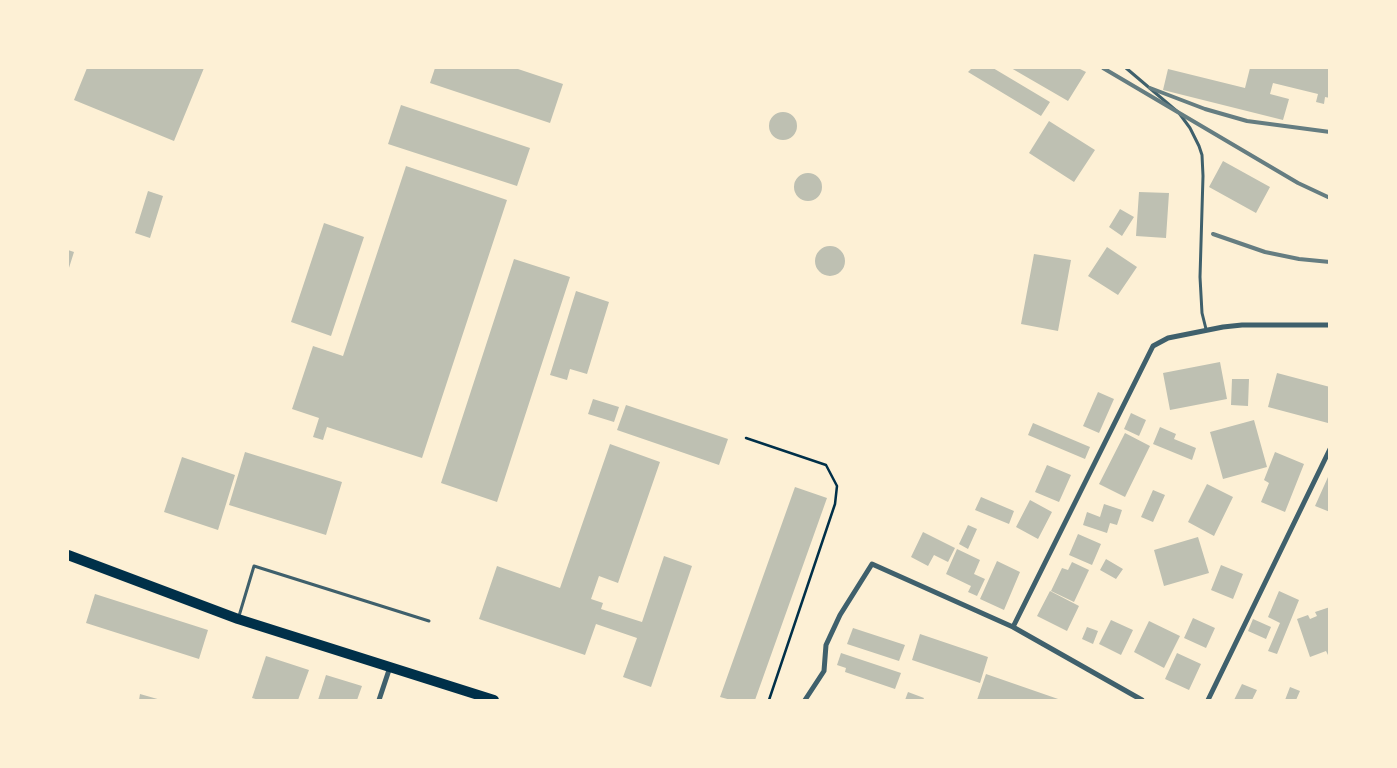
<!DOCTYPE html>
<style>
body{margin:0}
#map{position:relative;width:1397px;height:768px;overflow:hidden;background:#fdf0d5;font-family:"Source Serif 4",serif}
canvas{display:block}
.frame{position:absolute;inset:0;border:69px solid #fdf0d5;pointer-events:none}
</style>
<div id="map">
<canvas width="1397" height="768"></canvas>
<div class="frame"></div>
</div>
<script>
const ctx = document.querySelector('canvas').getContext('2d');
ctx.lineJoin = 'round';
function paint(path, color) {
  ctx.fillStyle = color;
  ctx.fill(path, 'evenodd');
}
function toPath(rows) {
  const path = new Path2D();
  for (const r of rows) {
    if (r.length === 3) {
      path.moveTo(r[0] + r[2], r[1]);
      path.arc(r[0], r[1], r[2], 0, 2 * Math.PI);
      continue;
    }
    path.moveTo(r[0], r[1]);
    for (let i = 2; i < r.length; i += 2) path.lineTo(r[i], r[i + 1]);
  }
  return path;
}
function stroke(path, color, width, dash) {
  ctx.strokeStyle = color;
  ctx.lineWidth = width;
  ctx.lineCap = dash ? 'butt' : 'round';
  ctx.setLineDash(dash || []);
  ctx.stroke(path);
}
const building = toPath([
 [87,68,204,68,174,141,74,100],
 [435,68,515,68,563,84,550,123,430,83],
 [972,68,993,68,1050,102,1041,116,968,72],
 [1011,68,1078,68,1086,72,1068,101],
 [1250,68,1330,68,1330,98,1325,97,1324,104,1316,102,1318,94,1273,83,1270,94,1289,99,1283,120,1163,90,1168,69,1245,88],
 [401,105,530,148,517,186,388,144],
 [783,126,14],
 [1049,121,1095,150,1074,182,1029,153],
 [1223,161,1270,187,1256,213,1209,187],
 [406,166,507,200,422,458,327,427,323,440,313,437,319,418,292,409,313,346,343,356],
 [808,187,14],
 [148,191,163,196,150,238,135,233],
 [1139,192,1169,193,1166,238,1136,236],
 [1120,209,1134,217,1122,236,1109,227],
 [324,223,364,237,331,336,291,322],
 [830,261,15],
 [1107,247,1137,267,1118,295,1088,276],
 [68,250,74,252,68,271],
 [1034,254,1071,260,1058,331,1021,324],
 [514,259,570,277,497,502,441,483],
 [576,291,609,302,587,374,570,369,567,380,550,375],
 [1220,362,1227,399,1170,410,1163,373],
 [1277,373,1330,387,1330,417,1328,423,1268,407],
 [1232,379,1249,379,1248,406,1231,405],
 [1098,392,1114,399,1099,433,1083,426],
 [593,399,619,407,614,422,588,414],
 [626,405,728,439,719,465,617,430],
 [1131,413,1146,420,1139,436,1124,429],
 [1254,420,1267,467,1223,479,1210,432],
 [1033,423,1090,447,1085,459,1028,435],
 [1160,427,1176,434,1174,439,1196,448,1192,460,1153,444],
 [1125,433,1150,446,1125,497,1099,484],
 [610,444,660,462,618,583,599,576,591,599,603,603,601,609,642,622,664,556,692,566,651,687,623,677,637,638,596,624,585,655,479,619,497,566,560,588],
 [245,452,342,482,326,535,229,505],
 [1275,452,1304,464,1285,512,1261,502,1269,483,1264,480],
 [182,457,235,475,218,530,164,512],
 [1047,465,1071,475,1059,502,1035,492],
 [1328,477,1330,477,1330,512,1315,506],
 [1207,484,1233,497,1214,536,1188,522],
 [795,487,827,498,755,700,731,700,720,697],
 [1153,490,1165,495,1153,522,1141,517],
 [981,497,1014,511,1009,524,975,510],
 [1030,500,1052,512,1038,539,1016,527],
 [1104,504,1122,510,1117,525,1110,523,1107,533,1083,525,1087,512,1100,517],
 [968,525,977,529,968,549,959,544],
 [923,532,955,548,948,562,934,555,928,566,911,557],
 [1078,534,1101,544,1092,565,1069,555],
 [1198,537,1209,573,1164,586,1154,550],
 [957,549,980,560,974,574,985,579,977,596,968,592,971,586,946,574],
 [1106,559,1123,569,1116,579,1100,570],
 [997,561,1020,572,1004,610,980,599],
 [1072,562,1089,570,1074,602,1051,591,1062,568,1068,570],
 [1221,565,1243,574,1233,599,1211,590],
 [1050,591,1079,606,1067,631,1037,616],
 [1279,591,1299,600,1277,654,1268,651,1280,623,1268,617],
 [95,594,208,630,199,659,86,623],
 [1330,607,1330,654,1328,655,1326,651,1310,657,1297,619,1308,615,1310,619,1317,616,1315,612],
 [1193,618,1215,628,1206,648,1184,638],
 [1253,619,1271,627,1266,639,1248,631],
 [1111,620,1133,630,1121,655,1099,644],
 [1149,621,1180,636,1164,668,1134,652],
 [1087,627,1098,631,1093,644,1082,639],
 [853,628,905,645,899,661,847,644],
 [920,634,988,657,980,683,912,660],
 [841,653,901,673,895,689,845,672,846,668,837,665],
 [1177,653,1201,664,1189,690,1165,679],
 [266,656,309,670,298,700,259,700,252,698],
 [986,674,1061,700,977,700],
 [326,675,362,686,357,700,318,700],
 [1242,684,1257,690,1252,700,1234,700],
 [1290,687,1300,691,1296,700,1285,700],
 [908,692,924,698,923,700,905,700],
 [140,694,161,700,139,700]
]);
const path = toPath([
 [746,438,826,465,837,486,835,504,769,700]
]);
const service = toPath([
 [1126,68,1179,113,1190,128,1199,146,1202,155,1203,176,1200,277,1202,313,1206,329],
 [239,616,254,566,429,621]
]);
const minor = toPath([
 [1013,627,1153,346,1168,338,1223,327,1242,325,1330,325],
 [379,700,390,667],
 [805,700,824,671,826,645,840,615,872,564,1013,627,1142,700],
 [1208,700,1330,449]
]);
const primary = toPath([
 [68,555,238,619,494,700]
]);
const rail = toPath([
 [1103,68,1298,183,1330,198],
 [1150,88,1205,109,1247,121,1330,132],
 [1213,234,1265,252,1299,259,1330,262]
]);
paint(building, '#bec0b2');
stroke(path, '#003049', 2.5);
stroke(service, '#3f606c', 3);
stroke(minor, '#3f606c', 5);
stroke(primary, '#003049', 10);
stroke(rail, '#657d81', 4);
</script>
